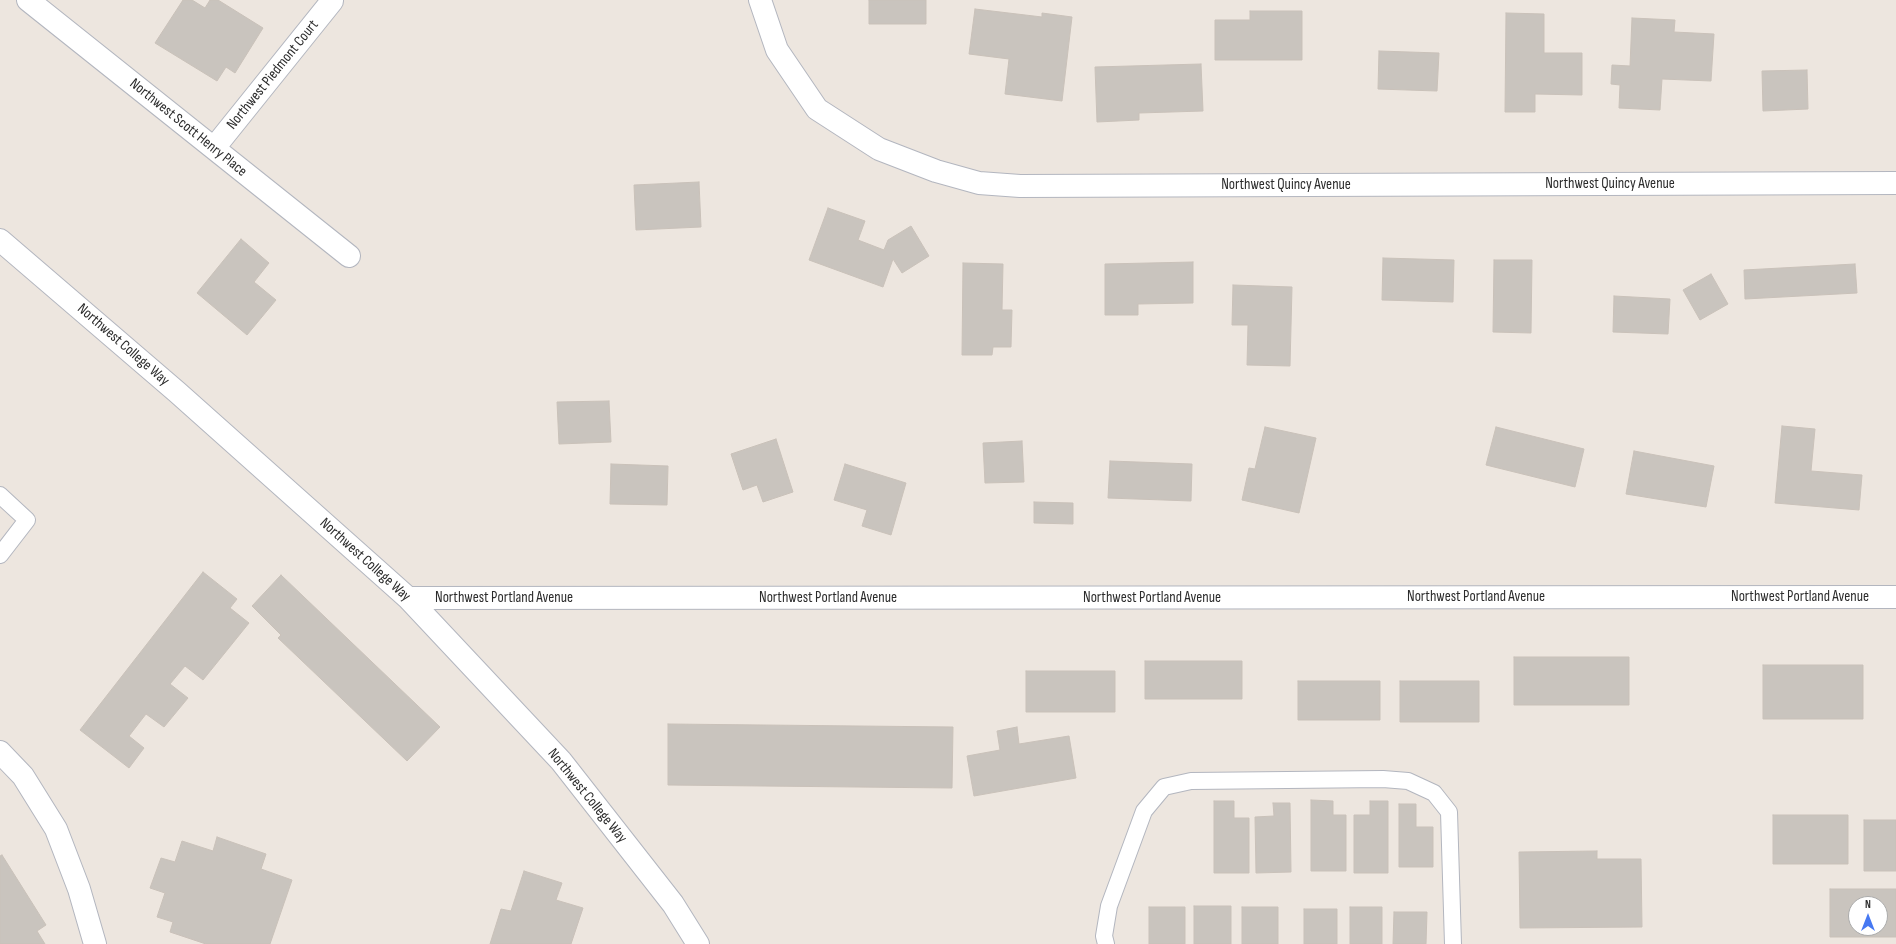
<!DOCTYPE html>
<style>
body{margin:0}
#map{position:relative;width:1896px;height:944px;overflow:hidden;background:#ede6df;font-family:"Sofia Sans Condensed",sans-serif}
canvas{display:block}
.north{position:absolute;left:1848px;top:896px;width:40px;height:40px;box-sizing:border-box;background:#fff;border:1px solid #ababab;border-radius:50%;rotate:0deg;font-size:11px;font-weight:700;line-height:16px;text-align:center;color:#2c2c2c}
.north::after{content:'';display:block;margin:auto;width:14px;height:18px;background:#4779f2;clip-path:polygon(50% 0,100% 100%,50% 72%,0 100%)}
</style>
<div id="map">
<canvas width="1896" height="944"></canvas>
<div class="north">N</div>
</div>
<script>
const ctx = document.querySelector('canvas').getContext('2d');
ctx.lineJoin = 'round';
function paint(path, color) {
  ctx.fillStyle = color;
  ctx.fill(path, 'evenodd');
}
function toPath(rows) {
  const path = new Path2D();
  for (const r of rows) {
    path.moveTo(r[0], r[1]);
    for (let i = 2; i < r.length; i += 2) path.lineTo(r[i], r[i + 1]);
  }
  return path;
}
function stroke(path, color, width, dash) {
  ctx.strokeStyle = color;
  ctx.lineWidth = width;
  ctx.lineCap = dash ? 'butt' : 'round';
  ctx.setLineDash(dash || []);
  ctx.stroke(path);
}
function drawText(font, color, halo, rows, align = 'center') {
  ctx.font = font + ' "Sofia Sans Condensed",sans-serif';
  ctx.lineWidth = 3;
  ctx.setLineDash([]);
  ctx.textBaseline = 'middle';
  ctx.strokeStyle = halo;
  ctx.fillStyle = color;
  for (const [text, x, y, turn = 0] of rows) {
    ctx.save();
    ctx.translate(x, y);
    ctx.rotate((+turn || 0) * Math.PI / 180);
    ctx.textAlign = isNaN(turn) ? turn : align;
    if (halo) ctx.strokeText(text, 0, 0);
    ctx.fillText(text, 0, 0);
    ctx.restore();
  }
}
const building = toPath([
 [183,0,192,0,205,8,210,0,218,0,263,28,235,73,226,67,217,81,155,43,183,0],
 [869,0,926,0,926,24,869,24,869,0],
 [975,9,1042,17,1042,13,1072,17,1062,101,1005,94,1009,59,969,54,975,9],
 [1250,11,1302,11,1302,60,1215,60,1215,20,1250,20,1250,11],
 [1506,13,1544,14,1544,53,1582,53,1582,95,1535,94,1535,112,1505,112,1506,13],
 [1632,18,1675,20,1674,32,1714,34,1711,81,1662,79,1660,110,1619,108,1620,85,1611,84,1612,65,1630,66,1632,18],
 [1379,51,1439,53,1437,91,1378,89,1379,51],
 [1201,64,1203,111,1139,113,1139,120,1097,122,1095,67,1201,64],
 [1807,70,1808,109,1763,111,1762,71,1807,70],
 [699,182,701,227,636,230,634,185,699,182],
 [828,208,865,221,858,240,884,250,888,240,911,226,929,256,902,273,893,259,883,287,809,260,828,208],
 [241,239,269,263,254,282,276,300,247,335,197,293,241,239],
 [1383,258,1454,260,1453,302,1382,300,1383,258],
 [1494,260,1532,260,1531,333,1493,332,1494,260],
 [1193,262,1193,303,1138,304,1138,315,1105,315,1105,264,1193,262],
 [963,263,1003,264,1002,310,1012,310,1011,347,993,347,992,355,962,355,963,263],
 [1855,264,1857,293,1745,299,1744,270,1855,264],
 [1711,274,1728,304,1700,320,1683,290,1711,274],
 [1233,285,1292,287,1290,366,1247,365,1248,325,1232,325,1233,285],
 [1614,296,1670,299,1668,334,1613,332,1614,296],
 [609,401,611,442,559,444,557,402,609,401],
 [1782,426,1815,429,1811,471,1862,475,1859,510,1775,503,1782,426],
 [1265,427,1316,438,1299,513,1242,500,1249,468,1255,469,1265,427],
 [1496,427,1584,449,1575,487,1486,465,1496,427],
 [776,439,793,492,763,502,757,485,743,490,731,454,776,439],
 [1022,441,1024,482,985,483,983,443,1022,441],
 [1634,451,1714,466,1706,507,1626,494,1634,451],
 [1110,461,1192,464,1191,501,1108,498,1110,461],
 [611,464,668,466,667,505,610,504,611,464],
 [845,464,906,483,891,535,862,526,867,510,834,500,845,464],
 [1034,502,1073,503,1073,524,1034,523,1034,502],
 [203,572,237,599,230,608,249,623,203,680,185,666,170,684,188,698,164,727,146,714,129,736,144,748,129,768,80,730,203,572],
 [281,575,440,727,407,761,278,638,281,635,252,606,281,575],
 [1514,657,1629,657,1629,705,1514,705,1514,657],
 [1145,661,1242,661,1242,699,1145,699,1145,661],
 [1763,665,1863,665,1863,719,1763,719,1763,665],
 [1026,671,1115,671,1115,712,1026,712,1026,671],
 [1298,681,1380,681,1380,720,1298,720,1298,681],
 [1400,681,1479,681,1479,722,1400,722,1400,681],
 [668,724,953,727,952,788,668,785,668,724],
 [1017,727,1019,744,1069,736,1076,778,974,796,967,756,1000,750,997,731,1017,727],
 [1311,800,1333,801,1333,815,1346,815,1346,871,1311,871,1311,800],
 [1214,801,1234,801,1234,818,1249,818,1249,873,1214,873,1214,801],
 [1370,801,1388,801,1388,873,1354,873,1354,815,1370,815,1370,801],
 [1273,803,1290,803,1291,872,1256,873,1255,817,1274,816,1273,803],
 [1399,804,1416,804,1416,827,1433,827,1433,867,1399,867,1399,804],
 [1773,815,1848,815,1848,864,1773,864,1773,815],
 [1864,820,1896,820,1896,871,1864,871,1864,820],
 [217,837,266,854,261,869,292,880,270,944,206,944,170,932,173,922,157,917,165,893,150,888,161,858,175,862,182,841,213,851,217,837],
 [1597,851,1597,859,1641,859,1642,927,1520,928,1519,852,1597,851],
 [2,855,46,925,37,931,45,944,0,944,0,856,2,855],
 [524,871,562,883,556,900,583,908,571,944,490,944,501,909,511,911,524,871],
 [1830,889,1896,889,1896,937,1830,937,1830,889],
 [1856,904,1880,904,1880,928,1856,928,1856,904],
 [1194,906,1231,906,1231,944,1194,944,1194,906],
 [1149,907,1185,907,1185,944,1149,944,1149,907],
 [1242,907,1278,907,1278,944,1242,944,1242,907],
 [1350,907,1382,907,1382,944,1350,944,1350,907],
 [1304,909,1337,909,1337,944,1304,944,1304,909],
 [1394,912,1427,912,1426,944,1393,944,1394,912]
]);
const lane = toPath([
 [0,495,27,520,0,555],
 [1106,944,1104,936,1109,906,1144,811,1164,787,1191,781,1383,779,1408,781,1434,793,1449,812,1453,944]
]);
const street = toPath([
 [28,0,349,256],
 [760,0,777,50,817,109,879,149,936,171,979,183,1020,186,1896,183],
 [214,148,332,1],
 [0,752,23,776,56,829,79,889,95,944]
]);
const secondary = toPath([
 [0,240,177,392,408,598,561,761,673,904,698,944],
 [408,598,1896,597]
]);
const streetNames = [
 ["Northwest Piedmont Court",273,75,-51],
 ["Northwest Scott Henry Place",188,128,39],
 ["Northwest Quincy Avenue",1610,184],
 ["Northwest Quincy Avenue",1286,185],
 ["Northwest College Way",123,345,41],
 ["Northwest College Way",365,560,42],
 ["Northwest Portland Avenue",1476,597],
 ["Northwest Portland Avenue",1800,597],
 ["Northwest Portland Avenue",504,598],
 ["Northwest Portland Avenue",828,598],
 ["Northwest Portland Avenue",1152,598],
 ["Northwest College Way",587,796,51]
];
paint(building, '#c9c4be');
stroke(building, '#c9c1b9', 1);
stroke(lane, '#b3b6bf', 18);
stroke(street, '#b3b6bf', 24);
stroke(secondary, '#b3b6bf', 24);
stroke(lane, '#fff', 16);
stroke(street, '#fff', 22);
stroke(secondary, '#fff', 22);
drawText('15px', '#2c2c2c', '#fff', streetNames);
</script>
